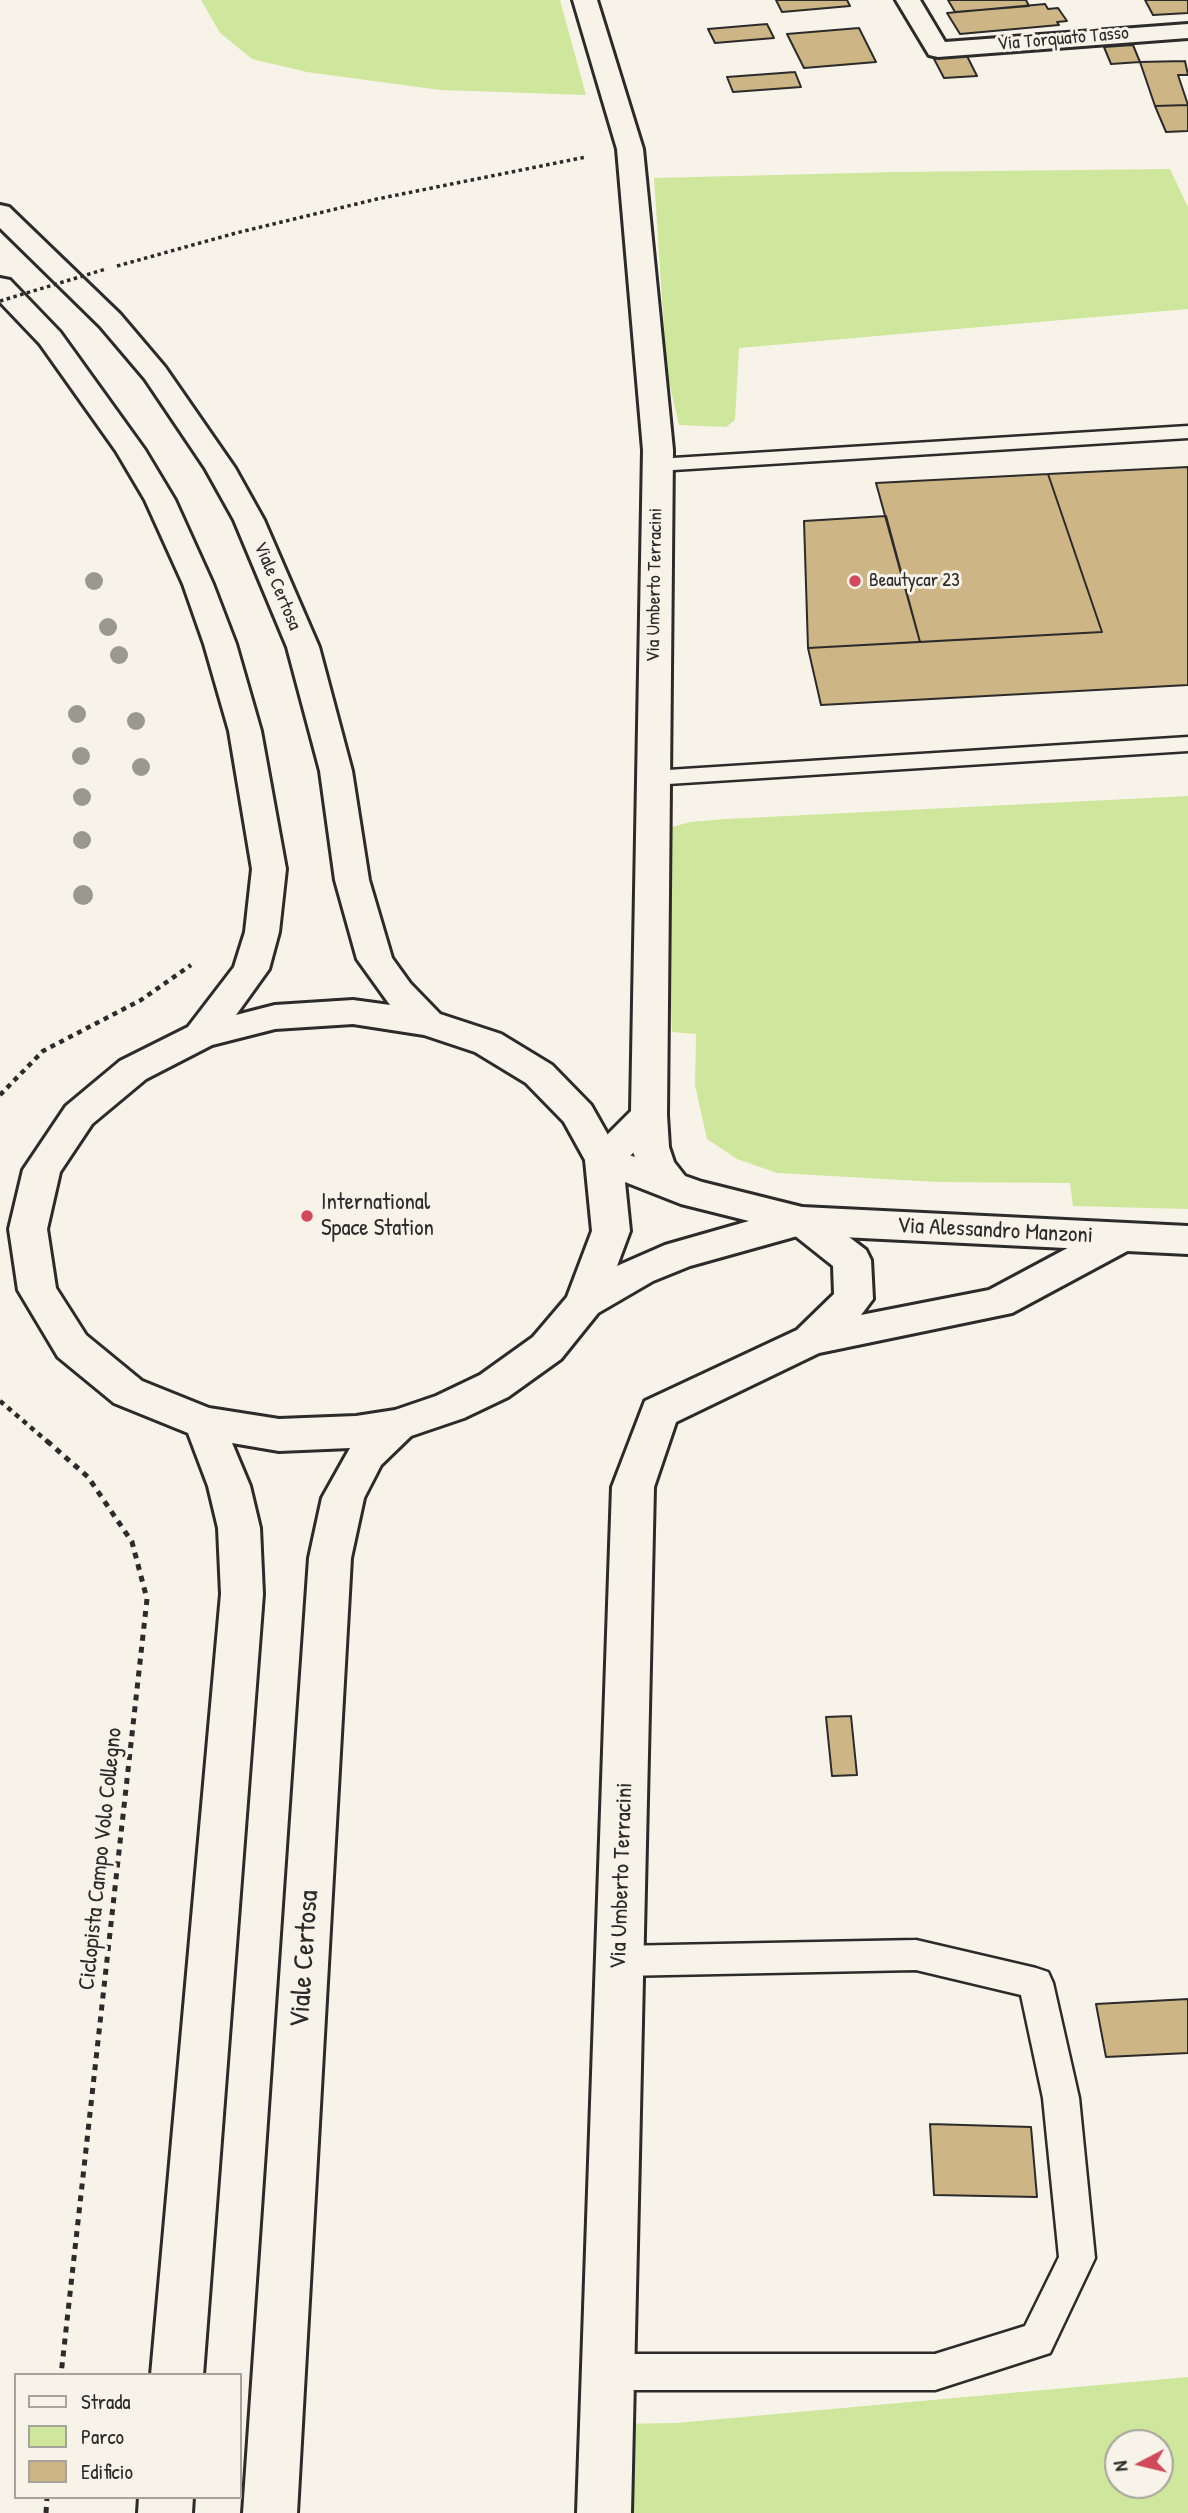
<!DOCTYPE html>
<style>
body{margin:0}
#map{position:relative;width:1188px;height:2513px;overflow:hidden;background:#f7f3e8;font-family:"Patrick Hand",sans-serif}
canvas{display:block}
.legend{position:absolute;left:14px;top:2373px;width:228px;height:126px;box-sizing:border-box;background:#f7f3e8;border:2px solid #a5a39c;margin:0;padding:9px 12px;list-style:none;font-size:21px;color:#2b2b2b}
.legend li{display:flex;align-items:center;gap:14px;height:35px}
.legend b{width:35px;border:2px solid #a5a39c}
.north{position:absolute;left:1104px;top:2429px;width:70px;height:70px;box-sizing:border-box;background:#f7f3e8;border:2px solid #a5a39c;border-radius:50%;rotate:263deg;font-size:19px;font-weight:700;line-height:28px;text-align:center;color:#2b2b2b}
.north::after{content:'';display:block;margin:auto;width:24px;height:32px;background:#d1495b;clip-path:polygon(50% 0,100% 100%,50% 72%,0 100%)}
</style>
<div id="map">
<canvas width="1188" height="2513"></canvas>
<ul class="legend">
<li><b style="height:9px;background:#f7f3e8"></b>Strada</li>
<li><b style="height:19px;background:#cfe79d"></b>Parco</li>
<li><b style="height:19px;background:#ceb585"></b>Edificio</li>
</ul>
<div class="north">N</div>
</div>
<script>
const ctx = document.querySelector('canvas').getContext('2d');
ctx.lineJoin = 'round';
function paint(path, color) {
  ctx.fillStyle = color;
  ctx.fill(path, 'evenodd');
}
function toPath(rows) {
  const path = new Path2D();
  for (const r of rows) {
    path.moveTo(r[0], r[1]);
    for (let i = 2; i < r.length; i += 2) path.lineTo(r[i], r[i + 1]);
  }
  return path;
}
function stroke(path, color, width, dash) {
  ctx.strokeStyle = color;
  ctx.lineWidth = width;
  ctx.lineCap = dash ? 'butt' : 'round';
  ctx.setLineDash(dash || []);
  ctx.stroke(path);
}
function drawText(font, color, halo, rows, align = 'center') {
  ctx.font = font + ' "Patrick Hand",sans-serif';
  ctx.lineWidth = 6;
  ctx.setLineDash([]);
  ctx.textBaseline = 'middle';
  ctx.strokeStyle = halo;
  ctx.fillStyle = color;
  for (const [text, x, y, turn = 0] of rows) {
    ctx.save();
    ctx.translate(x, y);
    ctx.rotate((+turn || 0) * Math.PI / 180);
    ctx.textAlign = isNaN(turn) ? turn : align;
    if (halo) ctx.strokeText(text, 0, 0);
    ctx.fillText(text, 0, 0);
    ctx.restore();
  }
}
const green = toPath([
 [201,0,560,0,586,95,440,90,307,72,252,59,220,33],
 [1170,169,1188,207,1188,309,739,348,735,420,726,427,679,425,667,373,654,178,897,172],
 [1188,796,1188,1209,1073,1206,1070,1183,938,1182,777,1173,737,1159,707,1139,695,1085,696,1034,672,1032,664,857,666,838,672,827,690,822,726,819],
 [1188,2377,1188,2513,604,2513,606,2424,676,2423],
 [1118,2443,1160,2443,1160,2485,1118,2485]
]);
const building = toPath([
 [776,0,847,0,850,6,782,12,776,0],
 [948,0,1026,0,1029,6,955,12,948,0],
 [1145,0,1188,0,1188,13,1153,15,1145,0],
 [1045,4,1048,9,1058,8,1067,21,1057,22,1059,25,960,34,947,13,1045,4],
 [767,24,774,38,715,43,708,29,767,24],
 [859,28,876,62,804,68,787,34,859,28],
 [1133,45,1140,62,1111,64,1104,47,1133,45],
 [966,54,977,76,944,78,933,57,966,54],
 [1185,61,1188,75,1178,75,1188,105,1155,106,1140,62,1185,61],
 [795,72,801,87,733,92,727,77,795,72],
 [1188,105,1188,131,1166,132,1155,106,1188,105],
 [1188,467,1188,685,821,705,808,648,1102,632,1048,474,1188,467],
 [1048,474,1102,632,920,642,876,483,1048,474],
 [886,516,920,642,808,648,804,521,886,516],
 [851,1716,857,1775,832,1776,826,1717,851,1716],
 [1188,1999,1188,2053,1106,2057,1096,2004,1188,1999],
 [930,2124,1031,2127,1037,2197,934,2195,930,2124]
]);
const pathFar2 = toPath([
 [117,266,236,233,377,199,586,157]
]);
const pathFar1 = toPath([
 [0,1095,43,1051,141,1000,191,965],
 [0,1401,49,1443]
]);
const path = toPath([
 [47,1441,88,1477,132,1542,147,1599,61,2375],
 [46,2513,47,2497]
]);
const lane = toPath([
 [1188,426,1188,438,657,471,649,470,646,465,649,460,657,459,1188,426],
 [1188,737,1188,751,652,785,644,783,640,778,644,773,652,771,1188,737],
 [916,1940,1036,1968,1048,1972,1053,1983,1079,2098,1095,2258,1050,2353,935,2390,608,2390,595,2385,589,2372,595,2359,608,2354,935,2354,1025,2326,1059,2257,1043,2098,1021,1995,916,1970,619,1976,607,1972,602,1961,607,1950,619,1946,916,1940]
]);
const street = toPath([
 [573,0,597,0,643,149,673,450,667,1115,662,1124,617,1169,604,1173,591,1169,585,1160,591,1151,631,1111,643,450,617,149,573,0],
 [896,0,920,0,945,42,1188,24,1188,38,938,57,929,55,896,0],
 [802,1207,815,1211,866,1250,871,1260,873,1299,861,1315,989,1290,1105,1228,1119,1224,1133,1228,1138,1238,1133,1248,1012,1313,819,1353,676,1422,654,1487,631,2513,577,2513,612,1487,645,1401,797,1330,834,1294,833,1266,789,1231,783,1221,789,1211,802,1207]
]);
const secondary = toPath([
 [0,205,9,207,120,314,165,367,235,468,264,520,319,647,352,771,369,880,392,958,410,983,440,1014,501,1034,552,1065,591,1105,617,1151,635,1157,631,1147,631,1115,636,1106,649,1102,662,1106,667,1115,669,1147,674,1162,685,1176,702,1182,802,1207,1188,1226,1188,1254,801,1235,690,1266,653,1281,598,1313,561,1359,508,1397,464,1418,411,1436,381,1465,364,1498,351,1558,297,2513,243,2513,309,1558,322,1498,350,1448,279,1451,232,1443,250,1486,260,1528,263,1594,203,2375,151,2375,221,1594,218,1528,208,1486,188,1433,114,1403,58,1357,18,1290,9,1229,23,1170,66,1106,120,1061,188,1027,234,967,245,932,252,869,229,731,204,644,183,584,145,500,116,451,40,344,0,302,0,278,10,280,60,332,145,450,175,500,213,584,236,644,261,731,286,869,279,932,269,969,236,1015,275,1005,353,1000,390,1005,357,959,335,880,320,771,287,647,234,520,205,468,145,379,100,326,0,228,0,205],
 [353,1024,424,1035,475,1052,526,1083,564,1122,585,1160,592,1231,567,1297,533,1337,480,1375,436,1396,395,1410,356,1416,279,1419,209,1408,142,1381,86,1335,56,1288,47,1229,60,1172,92,1124,146,1079,212,1045,275,1029,353,1024],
 [625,1182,681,1204,749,1221,665,1245,617,1266,630,1231,625,1182],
 [139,2497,193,2497,192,2513,138,2513,139,2497]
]);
const pathBridge = toPath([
 [0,301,106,269]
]);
const trees = [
 [94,581,9],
 [108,627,9],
 [119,655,9],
 [77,714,9],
 [136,721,9],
 [81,756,9],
 [141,767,9],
 [82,797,9],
 [82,840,9],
 [83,895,10]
];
const markers = [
 [855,581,7,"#d1495b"],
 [307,1216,7,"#d1495b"]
];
const farStreetnames = [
 ["Via Torquato Tasso",1063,39,-5],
 ["Via Umberto Terracini",655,585,-89],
 ["Viale Certosa",277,586,67]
];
const farPoinames = [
 ["Beautycar 23",869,581]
];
const poiNames = [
 ["International",321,1203],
 ["Space Station",321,1229]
];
const streetNames = [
 ["Via Alessandro Manzoni",995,1231,3],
 ["Ciclopista Campo Volo Collegno",101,1859,-84],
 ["Via Umberto Terracini",622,1876,-88]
];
const nearStreetnames = [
 ["Viale Certosa",305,1959,-86]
];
paint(green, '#cfe79d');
paint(building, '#ceb585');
stroke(building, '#2b2b2b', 2);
stroke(lane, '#2b2b2b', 5);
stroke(street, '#2b2b2b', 6);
stroke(secondary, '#2b2b2b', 6);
stroke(pathFar2, '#2b2b2b', 3.5, [3.5, 3.5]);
stroke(pathFar1, '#2b2b2b', 4.5, [5, 5]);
stroke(path, '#2b2b2b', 5, [6, 6]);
paint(lane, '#f7f3e8');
paint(street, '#f7f3e8');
paint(secondary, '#f7f3e8');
stroke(pathBridge, '#2b2b2b', 3.5, [3.5, 3.5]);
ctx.fillStyle = '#999a8d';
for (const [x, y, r] of trees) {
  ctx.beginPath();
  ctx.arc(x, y, r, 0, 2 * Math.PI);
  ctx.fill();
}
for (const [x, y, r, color] of markers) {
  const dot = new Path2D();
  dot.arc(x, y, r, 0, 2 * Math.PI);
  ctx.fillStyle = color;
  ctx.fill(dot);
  stroke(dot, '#f7f3e8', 2.5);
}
drawText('19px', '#2b2b2b', '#f7f3e8', farStreetnames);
drawText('19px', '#2b2b2b', '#f7f3e8', farPoinames, 'left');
drawText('23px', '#2b2b2b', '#f7f3e8', poiNames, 'left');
drawText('23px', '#2b2b2b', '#f7f3e8', streetNames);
drawText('28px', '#2b2b2b', '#f7f3e8', nearStreetnames);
</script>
